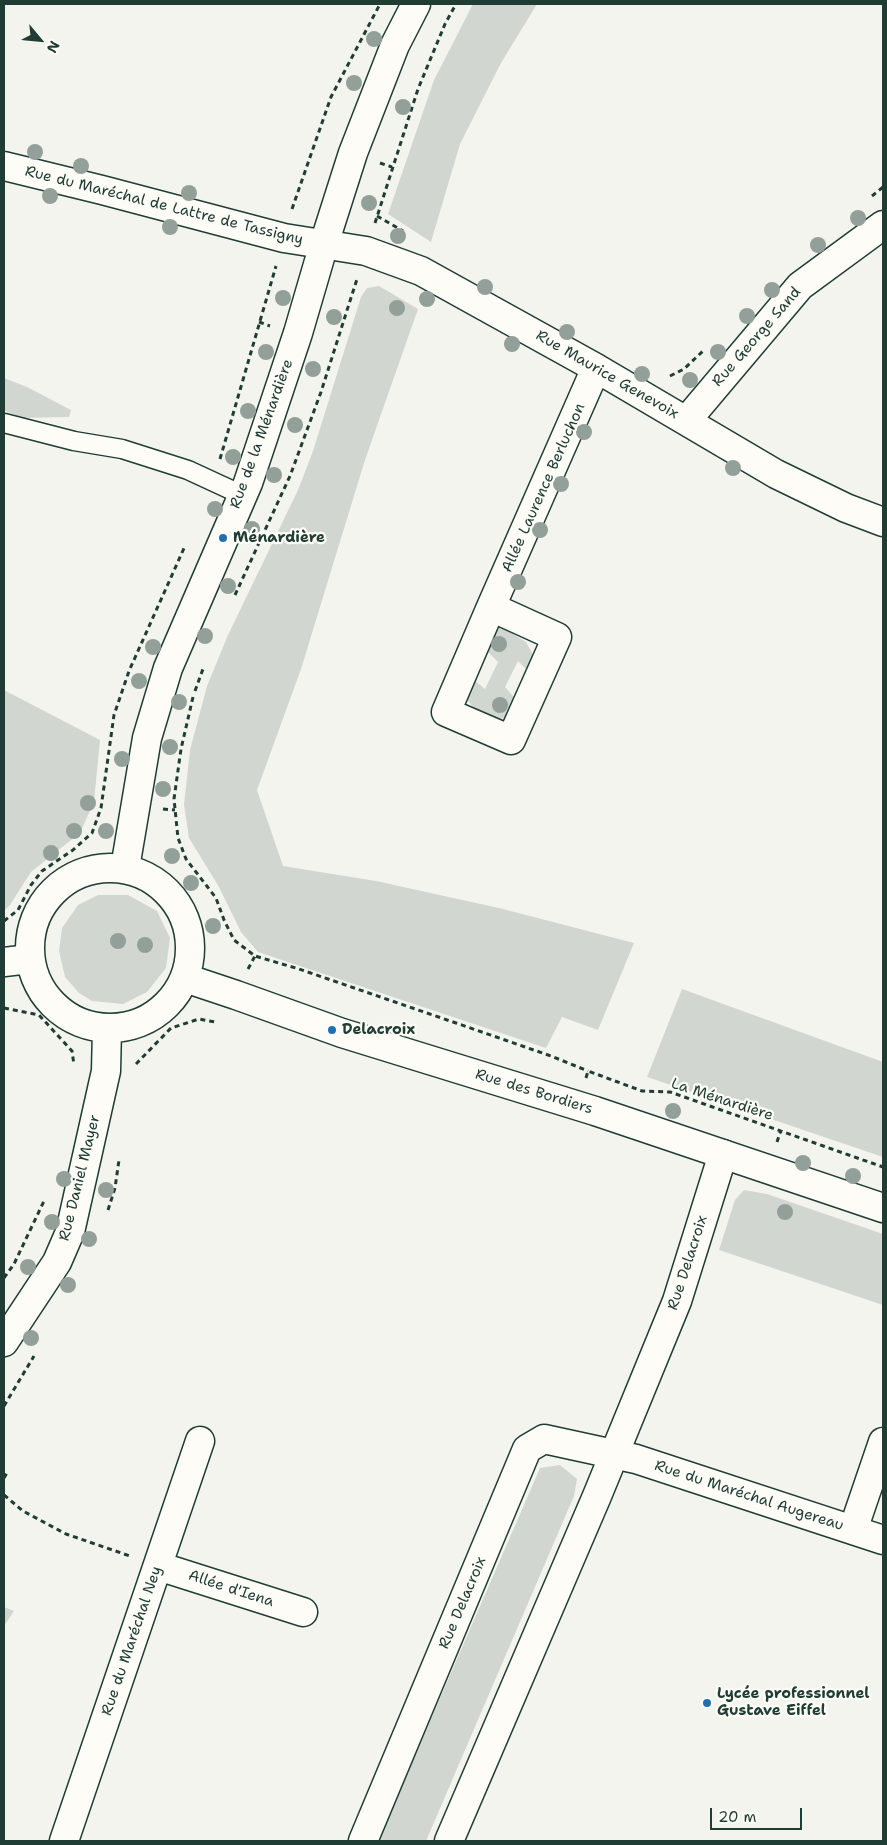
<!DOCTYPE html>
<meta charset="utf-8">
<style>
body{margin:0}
#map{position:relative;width:887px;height:1845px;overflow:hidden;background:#f4f4ef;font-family:"Shantell Sans",sans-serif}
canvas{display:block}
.frame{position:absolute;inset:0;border:5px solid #1f3d34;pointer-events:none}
.north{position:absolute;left:15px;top:15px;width:50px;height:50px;-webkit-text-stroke:4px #fdfcf7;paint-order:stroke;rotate:118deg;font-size:14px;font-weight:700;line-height:20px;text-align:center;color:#1f3d34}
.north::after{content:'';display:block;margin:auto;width:18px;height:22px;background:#1f3d34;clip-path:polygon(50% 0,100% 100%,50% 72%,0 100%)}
.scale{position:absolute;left:710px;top:1808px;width:92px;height:22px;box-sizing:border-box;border:2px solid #1f3d34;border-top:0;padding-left:6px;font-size:15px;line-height:18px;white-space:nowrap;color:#1f3d34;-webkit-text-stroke:4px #fdfcf7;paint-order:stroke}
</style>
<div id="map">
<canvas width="887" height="1845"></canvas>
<div class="frame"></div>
<div class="north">N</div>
<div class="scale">20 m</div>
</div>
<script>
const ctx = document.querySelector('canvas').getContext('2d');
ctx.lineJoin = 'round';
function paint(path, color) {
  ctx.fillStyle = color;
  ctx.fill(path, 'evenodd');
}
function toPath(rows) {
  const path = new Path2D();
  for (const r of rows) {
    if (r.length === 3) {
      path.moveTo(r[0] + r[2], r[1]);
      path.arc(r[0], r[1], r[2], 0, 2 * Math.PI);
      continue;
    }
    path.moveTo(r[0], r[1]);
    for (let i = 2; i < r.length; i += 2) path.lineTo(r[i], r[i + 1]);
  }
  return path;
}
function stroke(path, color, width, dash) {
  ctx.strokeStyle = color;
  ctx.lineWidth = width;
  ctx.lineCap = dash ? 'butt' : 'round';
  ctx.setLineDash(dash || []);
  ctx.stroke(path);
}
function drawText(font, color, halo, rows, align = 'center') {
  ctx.font = font + ' "Shantell Sans",sans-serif';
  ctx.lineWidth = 4.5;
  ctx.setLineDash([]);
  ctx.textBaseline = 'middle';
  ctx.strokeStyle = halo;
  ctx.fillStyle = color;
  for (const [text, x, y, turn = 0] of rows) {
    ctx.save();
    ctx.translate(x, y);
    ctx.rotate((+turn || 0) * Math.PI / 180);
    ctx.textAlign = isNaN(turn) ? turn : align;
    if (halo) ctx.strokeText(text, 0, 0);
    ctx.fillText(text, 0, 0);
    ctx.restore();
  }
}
const green = toPath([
 [473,4,537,4,501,63,460,144,431,242,388,214,434,80],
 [379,286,418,309,365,460,301,669,257,790,283,866,376,881,499,908,634,943,598,1030,562,1017,546,1048,258,952,241,932,219,887,189,838,184,805,190,750,207,686,228,635,298,490,313,451,361,297,367,288],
 [4,378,27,387,71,410,69,417,20,418,4,410],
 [494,626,505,629,526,642,532,653,535,664,532,675,518,661,505,687,519,703,510,716,505,719,488,716,472,706,466,698,467,674,485,689,498,662,480,644],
 [4,690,100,740,94,802,80,833,31,872,10,905,4,911],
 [98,895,128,895,157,911,170,938,166,968,147,992,123,1004,92,1001,79,993,65,977,59,951,62,928,78,905],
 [682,989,883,1062,883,1157,647,1077],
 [744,1190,767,1194,883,1234,883,1305,719,1250,735,1200],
 [560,1465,577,1479,574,1496,426,1841,378,1841,540,1468],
 [4,1607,14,1611,4,1626]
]);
const path = toPath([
 [380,163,392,167],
 [872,196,883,187],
 [292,209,331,97,380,4],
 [377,216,403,231],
 [375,223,418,89,445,24,456,4],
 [259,322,270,326],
 [670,376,684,369,704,350],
 [220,459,276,266],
 [235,595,290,476,321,392,357,279],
 [195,691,203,669],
 [193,697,181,749,174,799,178,838,186,859,216,898,224,920,234,940,255,956,299,969,456,1023,551,1056,588,1071],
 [163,809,175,810],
 [4,921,18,910,31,885,42,871,73,850,92,833,101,808,114,715,129,671,185,546],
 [248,969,255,956],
 [4,1008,39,1015,72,1051,74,1065],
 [136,1064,171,1028,199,1019,215,1022],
 [586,1078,588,1071,642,1091,670,1092,883,1167],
 [777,1142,781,1130],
 [108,1210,115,1188,119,1160],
 [4,1278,14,1264,44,1201],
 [4,1406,34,1356],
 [4,1478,8,1471],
 [4,1495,23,1511,66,1534,130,1556]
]);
const service = toPath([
 [4,423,74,441,122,449,188,470,242,495]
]);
const minor = toPath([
 [4,166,102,190,284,238,366,251,421,271,596,368,776,474,846,508,883,522],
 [687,420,800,286,883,225],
 [491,607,557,637,511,740,446,712,491,607,596,368],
 [853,1530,883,1442],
 [158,1566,303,1612],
 [64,1841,200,1441],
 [363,1841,527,1449,544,1439,636,1459,883,1540],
 [449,1841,597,1496,677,1301,723,1154]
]);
const tertiary = toPath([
 [4,962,30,959],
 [185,978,236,995,342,1033,595,1111,883,1208]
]);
const secondary = toPath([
 [110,948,80],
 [125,868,147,738,168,668,248,483,298,333,324,244,353,153,395,45,416,4],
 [4,1342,57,1262,70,1232,106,1071,107,1029]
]);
const trees = [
 [374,39],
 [354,83],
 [403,107],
 [35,152],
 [81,166],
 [189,193],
 [50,196],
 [369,203],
 [858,218],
 [170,227],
 [398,236],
 [818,245],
 [485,287],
 [772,290],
 [283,298],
 [427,299],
 [397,308],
 [747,316],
 [334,317],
 [567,332],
 [512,344],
 [266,352],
 [718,352],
 [313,369],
 [642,374],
 [690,380],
 [248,411],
 [295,425],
 [584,432],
 [233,457],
 [733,468],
 [274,475],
 [561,484],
 [215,509],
 [252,529],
 [540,530],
 [518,582],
 [228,586],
 [205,636],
 [499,644],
 [153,647],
 [139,681],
 [179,702],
 [500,705],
 [170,747],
 [122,759],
 [163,789],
 [88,803],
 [74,831],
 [106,831],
 [51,853],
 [172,856],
 [191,883],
 [213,926],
 [118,941],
 [145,945],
 [673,1111],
 [803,1163],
 [853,1176],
 [64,1179],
 [106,1190],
 [785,1212],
 [52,1222],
 [89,1239],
 [28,1267],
 [68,1285],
 [31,1338]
];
const markers = [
 [223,538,5,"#1f6fb2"],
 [332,1030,5,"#1f6fb2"],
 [707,1703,5,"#1f6fb2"]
];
const streetNames = [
 ["Rue du Maréchal de Lattre de Tassigny",164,206,14],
 ["Rue George Sand",757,337,-49],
 ["Rue Maurice Genevoix",607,375,30],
 ["Rue de la Ménardière",262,434,-70],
 ["Allée Laurence Berluchon",544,488,-66],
 ["Rue des Bordiers",534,1092,17],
 ["La Ménardière",722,1100,18],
 ["Rue Daniel Mayer",80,1178,-76],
 ["Rue Delacroix",688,1263,-72],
 ["Rue du Maréchal Augereau",749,1496,18],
 ["Allée d'Iena",231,1589,18],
 ["Rue Delacroix",463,1603,-67],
 ["Rue du Maréchal Ney",132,1641,-71]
];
const poiNames = [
 ["Ménardière",233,538],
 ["Delacroix",342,1030],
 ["Lycée professionnel",717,1694],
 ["Gustave Eiffel",717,1711]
];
paint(green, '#d1d6d1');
stroke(service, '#1f3d34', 21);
stroke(minor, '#1f3d34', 31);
stroke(tertiary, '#1f3d34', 31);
stroke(secondary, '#1f3d34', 31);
stroke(path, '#1f3d34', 3, [5, 4]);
stroke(service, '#fdfcf7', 18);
stroke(minor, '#fdfcf7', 28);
stroke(tertiary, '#fdfcf7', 28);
stroke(secondary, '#fdfcf7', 28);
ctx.fillStyle = '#93a099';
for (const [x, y] of trees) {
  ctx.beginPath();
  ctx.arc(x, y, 8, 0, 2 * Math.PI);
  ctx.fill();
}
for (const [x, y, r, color] of markers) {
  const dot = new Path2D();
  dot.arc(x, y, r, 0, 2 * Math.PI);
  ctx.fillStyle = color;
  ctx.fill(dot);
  stroke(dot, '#fdfcf7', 2);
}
drawText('15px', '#1f3d34', '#fdfcf7', streetNames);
drawText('bold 15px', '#1f3d34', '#fdfcf7', poiNames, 'left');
</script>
